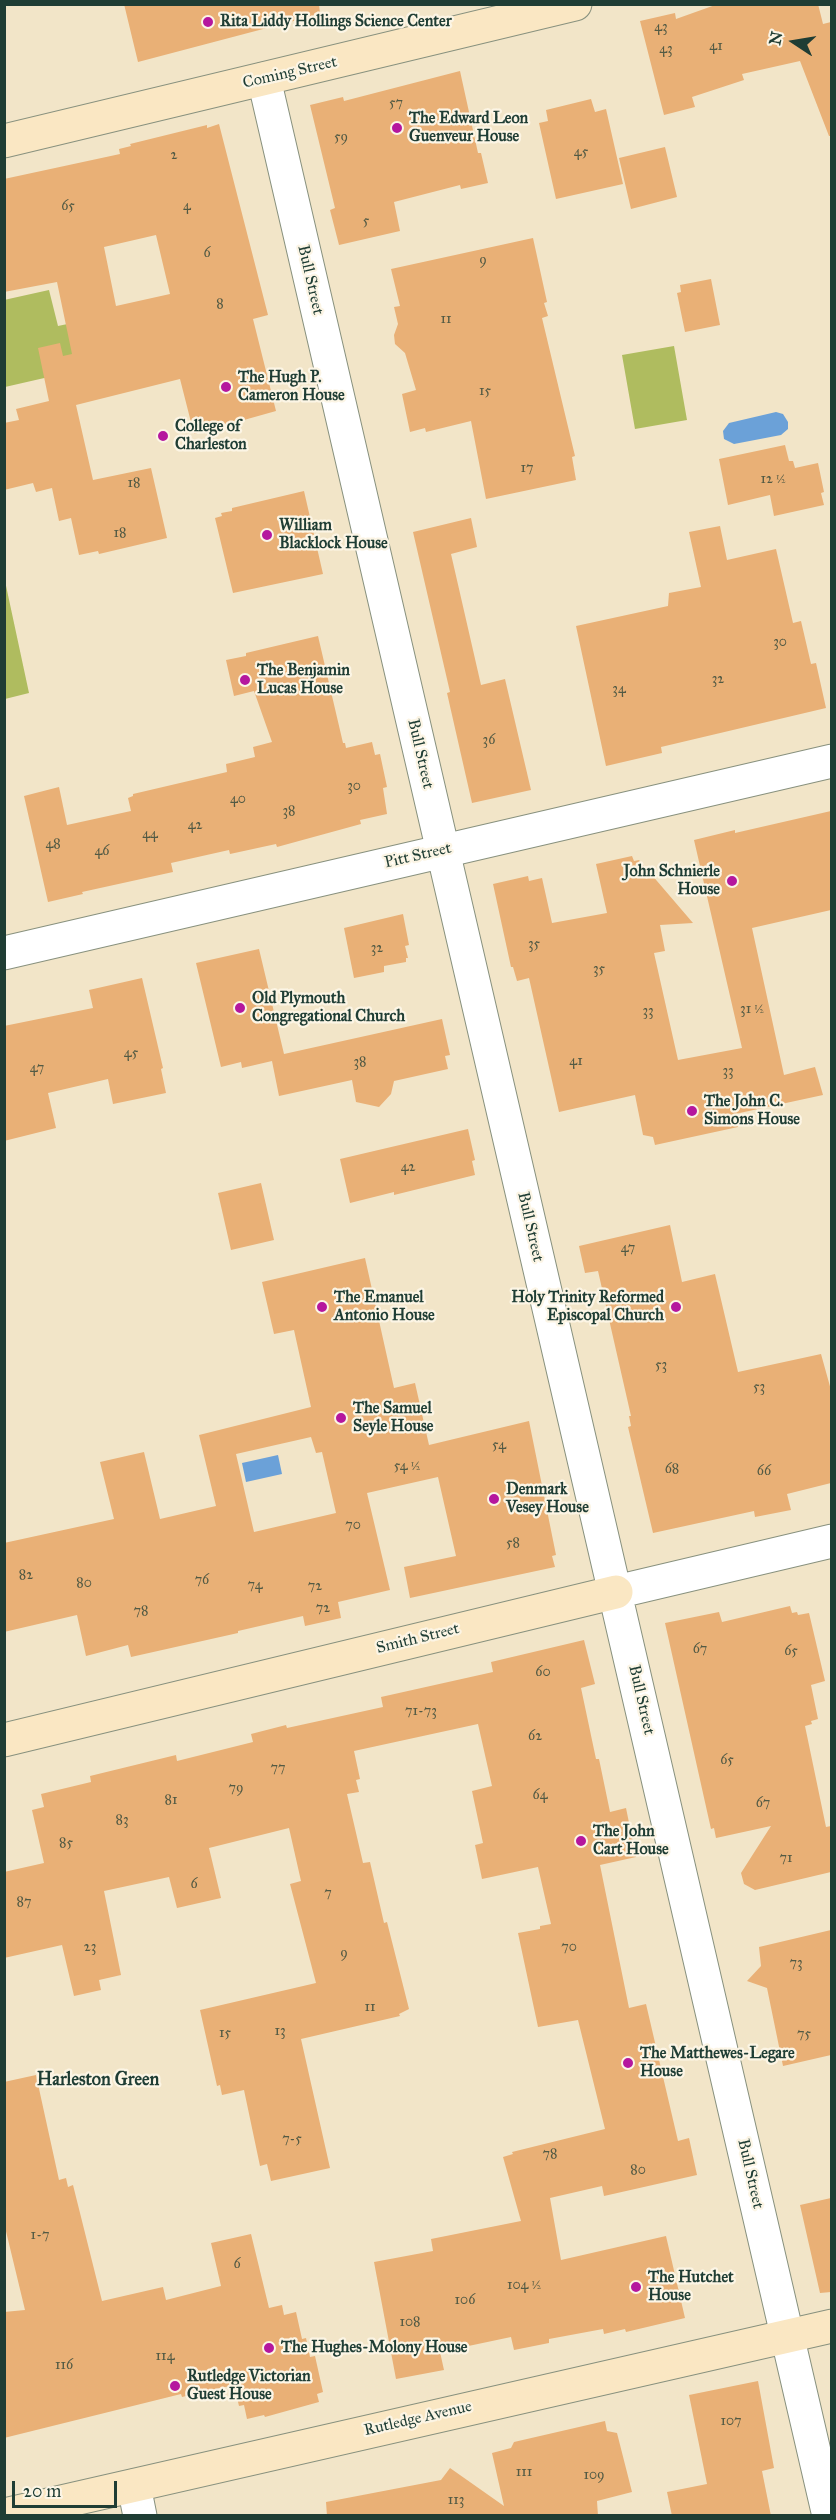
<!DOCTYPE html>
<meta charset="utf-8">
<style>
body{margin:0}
#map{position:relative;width:836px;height:2520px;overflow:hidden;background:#f2e5c8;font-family:"IM FELL Great Primer",serif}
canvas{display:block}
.frame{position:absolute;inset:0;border:6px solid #1f3d34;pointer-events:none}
.north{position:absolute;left:764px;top:12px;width:60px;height:60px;-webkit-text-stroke:4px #fcf5e5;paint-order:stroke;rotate:282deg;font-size:16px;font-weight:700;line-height:24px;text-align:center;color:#1f3d34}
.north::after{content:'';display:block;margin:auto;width:21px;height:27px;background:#1f3d34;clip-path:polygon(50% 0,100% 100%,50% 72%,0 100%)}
.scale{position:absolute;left:12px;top:2481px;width:105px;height:27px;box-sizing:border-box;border:3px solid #1f3d34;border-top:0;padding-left:8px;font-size:18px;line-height:21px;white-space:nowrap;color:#1f3d34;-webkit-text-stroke:4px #fcf5e5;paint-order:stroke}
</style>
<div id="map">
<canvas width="836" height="2520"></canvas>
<div class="frame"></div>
<div class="north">N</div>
<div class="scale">20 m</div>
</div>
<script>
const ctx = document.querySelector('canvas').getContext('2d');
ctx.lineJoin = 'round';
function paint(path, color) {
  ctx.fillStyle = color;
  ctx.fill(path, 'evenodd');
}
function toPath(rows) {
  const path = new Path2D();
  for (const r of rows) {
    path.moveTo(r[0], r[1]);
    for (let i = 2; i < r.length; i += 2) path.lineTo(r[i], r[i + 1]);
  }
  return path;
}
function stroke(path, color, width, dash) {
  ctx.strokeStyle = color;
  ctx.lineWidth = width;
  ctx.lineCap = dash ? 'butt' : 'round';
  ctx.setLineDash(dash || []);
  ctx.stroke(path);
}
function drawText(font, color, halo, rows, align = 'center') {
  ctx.font = font + ' "IM FELL Great Primer",serif';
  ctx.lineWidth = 4.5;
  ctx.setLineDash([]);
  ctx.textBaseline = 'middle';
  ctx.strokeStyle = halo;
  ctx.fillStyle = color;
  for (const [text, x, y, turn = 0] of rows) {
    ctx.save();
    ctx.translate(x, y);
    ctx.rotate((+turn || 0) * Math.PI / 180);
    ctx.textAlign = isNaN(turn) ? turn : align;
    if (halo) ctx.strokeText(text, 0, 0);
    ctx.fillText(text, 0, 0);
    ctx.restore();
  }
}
const green = toPath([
 [49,290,58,326,91,319,101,365,5,387,4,300],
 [674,346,687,420,635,429,622,355],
 [5,581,29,693,5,699,4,699]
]);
const water = toPath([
 [776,412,783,414,788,422,788,429,781,435,734,444,724,439,723,431,729,423],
 [278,1455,282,1474,246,1482,242,1463]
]);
const building = toPath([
 [124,4,319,4,320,14,138,62],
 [718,4,818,4,823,24,831,22,831,136,829,136,800,61,742,74,744,80,692,97,695,107,664,115,640,21,675,13,676,19],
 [460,71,478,153,481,153,488,183,461,189,460,185,394,202,400,231,339,245,330,210,335,208,310,105,343,97,344,101],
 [591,99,595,112,606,109,623,184,556,199,539,123,548,121,546,110],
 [219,124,268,315,253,319,276,411,194,434,180,379,76,405,93,480,151,468,167,538,99,554,98,551,79,555,71,518,59,521,52,488,36,492,33,483,4,490,4,423,19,420,16,409,49,401,38,348,60,343,63,356,72,354,57,282,4,292,4,179,120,154,119,149,131,146,130,144,207,125,207,128],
 [156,235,170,294,116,306,104,247],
 [665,147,677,197,631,209,619,158],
 [533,238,547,302,544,303,548,316,542,318,575,456,572,457,576,480,486,499,471,421,426,432,425,428,410,432,402,394,416,390,405,353,395,344,394,335,398,324,394,307,400,306,391,269],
 [711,279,720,325,685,332,677,293,681,292,680,285],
 [785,445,789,461,793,461,795,468,818,463,824,492,821,493,824,505,774,516,770,495,728,505,719,459],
 [304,491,323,574,233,593,215,518,222,516,221,513,232,511,232,508],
 [471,518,477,547,451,554,481,685,505,679,531,790,472,803,447,693,450,692,413,532],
 [720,526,727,560,776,549,793,623,801,621,811,664,816,663,826,708,661,747,662,753,606,766,576,626,668,606,669,593,701,587,689,532],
 [318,636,343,743,345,743,346,748,372,742,375,755,380,754,387,787,383,788,387,814,360,820,361,824,277,847,276,844,230,854,229,850,171,863,173,872,82,892,83,894,48,902,24,796,59,787,67,825,131,811,128,798,133,796,133,794,227,772,226,764,255,757,253,747,272,742,254,691,234,696,226,660,246,656,246,653],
 [831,811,831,910,752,928,784,1075,815,1067,823,1095,735,1114,738,1127,655,1145,653,1137,643,1135,635,1095,559,1112,529,978,517,981,513,967,511,967,493,884,528,876,529,881,542,878,552,923,607,913,596,864,632,856,634,861,639,860,693,923,660,925,665,951,654,953,678,1060,742,1048,694,840,735,830,735,833],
 [403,914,409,945,405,946,408,958,406,958,406,962,384,966,384,972,354,978,344,928],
 [259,949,284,1054,442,1019,450,1055,445,1056,448,1069,394,1081,391,1094,379,1107,356,1102,352,1080,279,1096,272,1061,242,1068,241,1062,221,1067,196,963],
 [142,978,163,1068,161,1069,166,1093,113,1104,108,1079,48,1093,56,1128,4,1141,4,1026,93,1008,89,990],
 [468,1129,475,1160,472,1161,475,1175,394,1195,394,1192,350,1203,340,1159],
 [261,1183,274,1240,231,1250,218,1193],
 [670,1225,682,1282,715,1274,738,1372,821,1354,831,1390,831,1483,787,1494,791,1510,755,1517,754,1511,653,1533,628,1427,631,1426,629,1416,631,1416,598,1271,585,1273,579,1246],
 [365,1258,394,1388,415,1383,429,1445,529,1421,556,1555,552,1556,555,1567,410,1598,404,1567,456,1556,438,1477,367,1493,390,1590,338,1602,341,1618,305,1626,303,1616,238,1631,238,1633,131,1657,128,1645,86,1656,77,1615,4,1632,4,1543,114,1519,100,1462,144,1452,160,1519,216,1506,199,1435,311,1407,294,1330,274,1334,262,1282],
 [311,1437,316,1453,322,1452,336,1513,254,1532,236,1454],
 [790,1606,792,1613,797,1612,798,1615,809,1613,825,1681,811,1685,818,1719,811,1721,812,1724,805,1726,826,1827,831,1826,831,1872,755,1890,744,1884,741,1873,771,1826,716,1838,714,1828,711,1829,665,1623,719,1612,722,1622],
 [584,1640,595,1684,581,1688,596,1759,599,1759,610,1812,626,1808,636,1857,600,1865,629,2008,646,2004,678,2141,689,2138,697,2175,604,2196,602,2186,550,2198,561,2260,666,2236,685,2318,626,2332,625,2329,604,2334,603,2329,549,2339,549,2343,514,2350,511,2337,440,2352,444,2370,396,2379,374,2262,433,2251,431,2239,521,2221,503,2157,513,2154,512,2152,605,2129,578,2020,538,2027,518,1933,540,1929,540,1926,551,1924,538,1867,482,1879,475,1845,483,1843,472,1791,492,1786,478,1724,354,1751,360,1779,356,1780,359,1792,347,1794,363,1863,370,1862,384,1923,387,1922,409,2009,399,2014,400,2016,301,2039,330,2168,271,2181,267,2164,260,2166,244,2090,222,2095,220,2085,217,2086,200,2010,316,1983,290,1884,301,1881,289,1828,209,1848,221,1898,177,1908,169,1877,104,1891,121,1975,99,1980,101,1990,74,1996,62,1945,4,1958,4,1872,44,1863,32,1810,44,1807,41,1794,91,1782,90,1776,176,1755,177,1761,253,1742,251,1734,286,1725,287,1728,383,1707,381,1697,493,1672,491,1662],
 [831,1930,831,2055,783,2066,767,1988,747,1981,761,1966,759,1947],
 [36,2075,59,2180,66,2178,68,2187,73,2185,102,2301,163,2287,166,2300,221,2286,211,2243,251,2234,269,2308,282,2305,284,2315,296,2312,302,2339,306,2338,310,2357,315,2356,323,2392,317,2394,319,2402,265,2417,264,2415,247,2419,244,2405,239,2406,234,2385,182,2397,181,2394,4,2438,4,2312,25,2310,4,2223,4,2082],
 [831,2198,831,2292,820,2293,800,2205],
 [758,2381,774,2468,762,2471,771,2516,672,2516,667,2492,707,2484,689,2395],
 [605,2421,607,2431,617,2433,632,2492,597,2501,598,2516,327,2516,326,2502,441,2480,450,2468,504,2506,492,2453,511,2448,514,2442]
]);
const street = toPath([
 [264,79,829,2516],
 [4,953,832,761],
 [616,1592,832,1541],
 [134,2486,140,2516]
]);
const secondary = toPath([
 [4,141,575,4],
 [4,1740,616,1592],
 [4,2515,832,2326]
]);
const markers = [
 [208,22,6,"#b5179e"],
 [397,128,6,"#b5179e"],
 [226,387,6,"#b5179e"],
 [163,436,6,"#b5179e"],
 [267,535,6,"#b5179e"],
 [245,680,6,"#b5179e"],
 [732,881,6,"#b5179e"],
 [240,1008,6,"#b5179e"],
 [692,1111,6,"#b5179e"],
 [322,1307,6,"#b5179e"],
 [676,1307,6,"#b5179e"],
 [341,1418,6,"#b5179e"],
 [494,1499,6,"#b5179e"],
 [581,1841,6,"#b5179e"],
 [628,2063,6,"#b5179e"],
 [636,2287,6,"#b5179e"],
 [269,2348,6,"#b5179e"],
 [175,2386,6,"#b5179e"]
];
const numberNames = [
 ["43",661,28],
 ["41",716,47],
 ["43",666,50],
 ["57",396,104],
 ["59",341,138],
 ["45",581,153],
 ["2",174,156],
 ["65",68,207],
 ["4",187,207],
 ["5",366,222],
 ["6",207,254],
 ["9",483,261],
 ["8",220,305],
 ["11",446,320],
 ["15",485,392],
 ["17",527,469],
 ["12 ½",773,480],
 ["18",134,484],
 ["18",120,534],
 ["30",780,643],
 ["32",718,680],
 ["34",619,690],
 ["36",489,741],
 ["30",354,787],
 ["40",238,800],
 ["38",289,812],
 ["42",195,826],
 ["44",150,835],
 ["48",53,845],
 ["46",102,852],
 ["35",534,945],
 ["32",377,949],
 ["35",599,970],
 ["31 ½",752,1010],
 ["33",648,1012],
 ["45",131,1054],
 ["41",576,1062],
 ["38",360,1063],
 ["47",37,1069],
 ["33",728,1072],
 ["42",408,1168],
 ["47",628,1249],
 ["53",661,1366],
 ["53",759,1388],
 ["54",499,1446],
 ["54 ½",407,1467],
 ["68",672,1470],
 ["66",764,1472],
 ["70",353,1526],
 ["58",513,1544],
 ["82",26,1576],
 ["76",202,1581],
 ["80",84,1584],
 ["74",255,1586],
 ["72",315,1587],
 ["72",323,1609],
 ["78",141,1612],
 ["67",700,1650],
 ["65",791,1652],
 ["60",543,1673],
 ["71-73",421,1712],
 ["62",535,1737],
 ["65",727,1761],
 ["77",278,1769],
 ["79",236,1789],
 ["64",540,1796],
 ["81",171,1801],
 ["67",763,1804],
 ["83",122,1821],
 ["85",66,1844],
 ["71",786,1859],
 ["6",194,1885],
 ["7",328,1894],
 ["87",24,1903],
 ["23",90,1948],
 ["70",569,1948],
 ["9",344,1954],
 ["73",796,1964],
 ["11",370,2008],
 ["13",280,2032],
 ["15",225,2034],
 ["75",804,2035],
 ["7-5",292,2140],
 ["78",550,2155],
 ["80",638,2171],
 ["1-7",40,2236],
 ["6",237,2265],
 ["104 ½",524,2286],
 ["106",465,2301],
 ["108",410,2323],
 ["114",165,2357],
 ["116",64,2366],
 ["107",731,2422],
 ["111",524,2473],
 ["109",594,2476],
 ["113",456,2501]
];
const poiNames = [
 ["Rita Liddy Hollings Science Center",220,22],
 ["The Edward Leon",409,119],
 ["Guenveur House",409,137],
 ["The Hugh P.",238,378],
 ["Cameron House",238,396],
 ["College of",175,427],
 ["Charleston",175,445],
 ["William",279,526],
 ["Blacklock House",279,544],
 ["The Benjamin",257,671],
 ["Lucas House",257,689],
 ["John Schnierle",720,872,"right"],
 ["House",720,890,"right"],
 ["Old Plymouth",252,999],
 ["Congregational Church",252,1017],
 ["The John C.",704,1102],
 ["Simons House",704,1120],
 ["The Emanuel",334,1298],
 ["Antonio House",334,1316],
 ["Holy Trinity Reformed",664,1298,"right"],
 ["Episcopal Church",664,1316,"right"],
 ["The Samuel",353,1409],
 ["Seyle House",353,1427],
 ["Denmark",506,1490],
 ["Vesey House",506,1508],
 ["The John",593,1832],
 ["Cart House",593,1850],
 ["The Matthewes-Legare",640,2054],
 ["House",640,2072],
 ["The Hutchet",648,2278],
 ["House",648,2296],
 ["The Hughes-Molony House",281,2348],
 ["Rutledge Victorian",187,2377],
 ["Guest House",187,2395]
];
const streetNames = [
 ["Coming Street",290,73,-13],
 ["Bull Street",310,280,77],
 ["Bull Street",420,754,77],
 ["Pitt Street",418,856,-13],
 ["Bull Street",530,1227,77],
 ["Smith Street",418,1639,-14],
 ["Bull Street",641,1700,77],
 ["Bull Street",750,2174,77],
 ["Rutledge Avenue",418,2419,-13]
];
const neighbourhoodNames = [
 ["Harleston Green",98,2081]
];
paint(green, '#afbc5f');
paint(water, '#6ba1d8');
paint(building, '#e9b076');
stroke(street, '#88917e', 35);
stroke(secondary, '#88917e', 35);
stroke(street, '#fff', 33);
stroke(secondary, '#fae7c3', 33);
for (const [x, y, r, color] of markers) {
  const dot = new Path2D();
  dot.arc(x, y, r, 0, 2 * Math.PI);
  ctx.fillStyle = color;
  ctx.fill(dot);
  stroke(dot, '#fcf5e5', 2);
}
drawText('14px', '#525a44', null, numberNames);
drawText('bold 16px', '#1f3d34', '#fcf5e5', poiNames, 'left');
drawText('16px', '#1f3d34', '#fcf5e5', streetNames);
drawText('bold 18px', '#1f3d34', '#fcf5e5', neighbourhoodNames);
</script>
